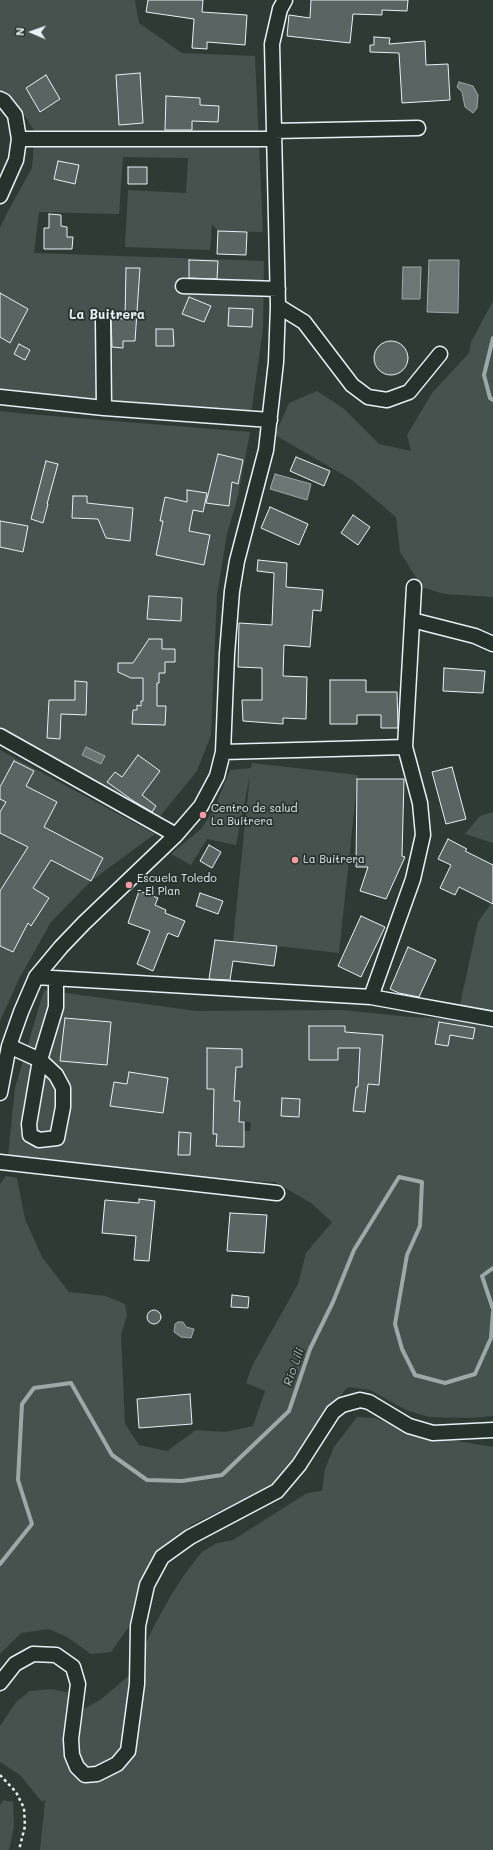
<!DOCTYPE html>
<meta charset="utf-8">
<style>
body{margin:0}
#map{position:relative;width:493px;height:1850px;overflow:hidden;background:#2e3b35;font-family:Mali,sans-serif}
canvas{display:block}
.north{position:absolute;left:12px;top:12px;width:40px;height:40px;-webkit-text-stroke:3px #26332d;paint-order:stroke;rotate:272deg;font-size:11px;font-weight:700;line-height:16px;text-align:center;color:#e8f1f8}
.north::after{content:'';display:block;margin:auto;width:14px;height:18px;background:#e8f1f8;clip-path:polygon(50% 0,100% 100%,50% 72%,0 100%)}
</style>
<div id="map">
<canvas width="493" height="1850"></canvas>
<div class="north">N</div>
</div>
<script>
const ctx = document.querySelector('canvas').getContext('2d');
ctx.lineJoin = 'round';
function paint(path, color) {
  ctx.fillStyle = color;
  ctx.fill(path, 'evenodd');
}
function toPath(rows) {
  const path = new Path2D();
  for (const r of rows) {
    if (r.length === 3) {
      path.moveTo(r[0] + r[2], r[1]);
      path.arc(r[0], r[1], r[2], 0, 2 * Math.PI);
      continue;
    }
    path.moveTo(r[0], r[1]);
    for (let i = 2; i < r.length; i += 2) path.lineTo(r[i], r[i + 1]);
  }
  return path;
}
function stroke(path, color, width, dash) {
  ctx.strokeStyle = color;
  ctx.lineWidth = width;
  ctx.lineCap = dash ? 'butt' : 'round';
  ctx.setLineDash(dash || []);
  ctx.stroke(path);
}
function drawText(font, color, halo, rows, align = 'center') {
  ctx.font = font + ' Mali,sans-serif';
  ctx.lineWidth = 3.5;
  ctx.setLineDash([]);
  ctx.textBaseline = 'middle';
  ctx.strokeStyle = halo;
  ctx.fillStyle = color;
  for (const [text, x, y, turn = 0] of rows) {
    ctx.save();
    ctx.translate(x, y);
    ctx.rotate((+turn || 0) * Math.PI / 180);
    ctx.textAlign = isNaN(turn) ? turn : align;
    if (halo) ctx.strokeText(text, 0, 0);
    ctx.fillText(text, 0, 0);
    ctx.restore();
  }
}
const green = toPath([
 [0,0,135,0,139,23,182,53,255,56,263,232,218,231,212,224,210,250,125,247,128,190,186,193,188,158,123,157,119,214,39,212,34,253,264,261,263,329,251,414,26,395,0,391,0,228,8,211,32,168,35,132,14,99,0,95],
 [493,301,493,597,444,594,422,587,400,552,396,517,352,480,275,435,289,403,317,391,343,408,379,444,411,451,407,435,432,393,469,353,471,342],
 [0,411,28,414,250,432,238,496,227,534,217,595,211,735,197,771,157,820,0,730],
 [0,750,155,834,91,881,51,922,19,979,0,1021],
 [252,763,358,775,339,953,233,941,250,775,236,845,207,839,191,865,171,854,202,828,215,807,230,770,251,768],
 [493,812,493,843,465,834,480,816],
 [491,904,493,905,493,1013,459,1009,478,922],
 [44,990,196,1011,343,1010,410,1017,453,1019,493,1027,493,1416,469,1418,429,1417,406,1410,370,1390,348,1387,328,1410,294,1467,273,1488,238,1502,191,1525,160,1555,128,1628,111,1652,91,1654,67,1637,49,1629,21,1633,0,1654,0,1184,6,1176,17,1178,25,1219,42,1257,69,1292,106,1296,125,1304,127,1315,121,1335,125,1424,139,1445,167,1451,196,1430,225,1432,253,1426,265,1391,246,1383,252,1366,298,1284,306,1253,332,1222,311,1203,275,1182,212,1179,173,1173,8,1156,15,1088],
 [207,1048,242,1049,242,1067,226,1067,235,1090,207,1089],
 [239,1101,239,1122,251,1122,250,1131,244,1131,244,1147,216,1146,217,1134,213,1134],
 [357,1417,375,1418,420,1435,493,1447,493,1850,40,1850,45,1800,42,1802,20,1775,0,1762,0,1726,16,1702,30,1691,52,1689,70,1693,84,1709,100,1700,131,1674,156,1622,173,1592,187,1571,202,1552,217,1543,233,1540,307,1493,322,1491,325,1469,334,1447],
 [3,1800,13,1802,14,1827,9,1850,0,1850,0,1805]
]);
const water = toPath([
 [459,82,473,86,478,95,477,108,473,113,465,107,462,92,457,87,459,82],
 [429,260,459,260,458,313,427,312,429,260],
 [403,267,421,267,420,299,402,299,403,267],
 [275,474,311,484,307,500,270,489,275,474],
 [86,747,105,756,101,764,82,755,86,747],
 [178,1322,183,1322,186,1327,194,1329,191,1338,181,1337,174,1332,175,1324,178,1322]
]);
const stream = toPath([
 [493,338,484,375,490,398,493,400],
 [493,1268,482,1276,493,1309],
 [0,1564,32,1524,18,1480,22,1404,34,1388,71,1383,112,1455,147,1480,182,1481,222,1475,289,1411,310,1349,333,1302,354,1250,399,1177,422,1182,420,1226,407,1255,395,1324,402,1349,415,1375,445,1383,475,1374,491,1338,493,1312]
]);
const building = toPath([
 [148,0,203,0,202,12,247,15,245,45,207,42,207,49,192,48,194,19,146,12,148,0],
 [311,0,408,0,407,11,382,10,382,15,353,14,350,43,287,36,289,15,310,18,311,0],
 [374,37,390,38,389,44,425,41,426,65,448,64,450,100,402,103,399,53,370,52,370,45,374,45,374,37],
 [140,73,143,123,119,125,116,75,140,73],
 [46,75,60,99,40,112,26,88,46,75],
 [166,96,200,98,200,105,219,106,218,122,192,121,192,130,165,130,166,96],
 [58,161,79,165,75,184,54,179,58,161],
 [128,167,147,167,147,184,128,184,128,167],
 [49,214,61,215,61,226,67,227,67,237,73,237,72,249,44,249,44,228,49,228,49,214],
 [218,231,247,232,246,255,217,254,218,231],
 [189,260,218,261,217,279,189,278,189,260],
 [126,268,140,268,135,341,123,341,123,348,112,347,111,318,125,319,126,268],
 [0,293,28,309,10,343,0,337,0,293],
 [189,297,211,306,204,322,182,314,189,297],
 [229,308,253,309,252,327,228,326,229,308],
 [156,329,173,329,174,346,156,346,156,329],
 [391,358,17],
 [19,344,30,350,25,360,14,354,19,344],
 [218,454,243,460,238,484,232,482,229,506,206,503,218,454],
 [296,457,330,471,324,486,290,471,296,457],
 [46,461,58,464,47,504,48,504,43,523,31,519,46,461],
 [187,490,207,493,203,512,193,510,189,531,210,535,204,565,156,555,163,521,160,521,165,497,187,502,187,490],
 [73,496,87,496,87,503,133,508,130,541,106,538,98,519,72,518,73,496],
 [270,507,308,524,299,545,261,528,270,507],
 [353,515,370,527,358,545,341,533,353,515],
 [0,521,28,526,23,552,0,547,0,521],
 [258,560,287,563,286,587,323,590,321,611,313,610,310,647,284,645,283,676,307,677,306,719,283,718,283,724,243,721,242,700,262,700,262,668,238,667,239,623,272,625,274,573,257,571,258,560],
 [149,596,182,598,181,621,147,619,149,596],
 [149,639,162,639,162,649,175,649,175,662,165,662,165,673,159,673,159,683,157,683,157,706,166,706,165,725,132,724,133,710,137,710,137,705,141,706,141,701,143,701,143,678,131,678,118,672,118,663,133,663,149,639],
 [444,668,485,671,483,693,443,691,444,668],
 [330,680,366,680,366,692,397,692,398,728,381,728,381,715,357,715,357,724,330,724,330,680],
 [75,681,87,682,86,715,61,714,60,739,47,738,49,700,75,700,75,681],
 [138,755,160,771,142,795,156,806,152,812,132,800,107,782,115,772,122,777,138,755],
 [14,761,34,771,26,786,57,802,44,827,103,858,91,881,51,860,33,888,49,898,31,926,28,923,13,952,0,946,0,891,28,847,0,833,0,812,6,802,0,799,0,787,14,761],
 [452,767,466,819,446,824,432,772,452,767],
 [357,779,404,779,402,856,405,857,386,899,360,891,368,867,356,867,357,779],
 [448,839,467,849,465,851,493,865,493,904,459,887,455,895,440,888,451,865,438,859,448,839],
 [209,845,221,852,212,868,200,861,209,845],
 [139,891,158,898,155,905,166,910,165,913,185,921,178,937,168,933,153,971,137,964,150,931,128,923,139,891],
 [200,893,223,901,218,914,196,906,200,893],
 [361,916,385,927,361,977,338,966,361,916],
 [215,940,277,946,274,966,233,961,230,980,209,979,215,940],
 [408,947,436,960,419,997,399,993,390,989,408,947],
 [65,1018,111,1022,107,1065,60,1061,65,1018],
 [439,1022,475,1028,473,1039,450,1035,448,1046,435,1044,439,1022],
 [309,1026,345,1026,345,1032,383,1035,379,1085,368,1084,365,1112,353,1111,356,1087,358,1087,360,1048,338,1048,338,1060,309,1060,309,1026],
 [207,1048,242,1049,242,1067,236,1067,234,1101,240,1101,239,1122,244,1122,244,1147,216,1146,217,1134,213,1134,214,1089,207,1089,207,1048],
 [129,1072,168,1078,163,1113,110,1106,114,1082,127,1084,129,1072],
 [282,1098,300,1099,299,1117,281,1116,282,1098],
 [179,1132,191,1133,190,1155,178,1155,179,1132],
 [139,1199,155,1201,149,1261,134,1260,136,1236,102,1233,105,1200,139,1203,139,1199],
 [230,1213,267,1215,264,1253,227,1251,230,1213],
 [232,1295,249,1297,248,1308,231,1307,232,1295],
 [154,1317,7],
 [190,1394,192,1424,139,1428,137,1399,190,1394]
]);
const path = toPath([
 [0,1775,16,1792,24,1808,25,1826,19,1850]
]);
const minor = toPath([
 [0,99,4,101,15,115,19,139,16,160,0,196],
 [274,131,418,128],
 [19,139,274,139],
 [183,286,278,289],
 [278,306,304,322,352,385,368,397,387,400,409,392,440,354],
 [103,319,104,408],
 [0,397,104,408,270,420],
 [412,620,475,636,493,644],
 [0,736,176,835],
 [223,752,405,747],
 [36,977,371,997,493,1019],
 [371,997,413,879,423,835,420,803,405,747,414,587],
 [9,1046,40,1060,56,1075,63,1088,63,1107,57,1138,39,1140,30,1135,29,1124,40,1060,56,1007,56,979],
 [0,1093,9,1046,21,1012,36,977,61,947,84,923,176,835,201,806,217,776,223,752,227,654,232,591,237,561,266,450,276,362,278,306,272,44,280,9,285,0],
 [0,1162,277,1193],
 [0,1683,15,1664,33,1654,56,1655,73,1667,78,1684,71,1739,72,1755,77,1767,85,1775,97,1774,117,1764,128,1751,137,1684,138,1626,147,1585,162,1557,190,1537,277,1491,299,1465,333,1412,342,1405,360,1400,369,1402,409,1426,433,1433,493,1430]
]);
const markers = [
 [203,815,4,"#ff9aa2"],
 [295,860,4,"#ff9aa2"],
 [129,885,4,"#ff9aa2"]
];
const poiNames = [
 ["Centro de salud",211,809],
 ["La Buitrera",211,822],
 ["La Buitrera",303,860],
 ["Escuela Toledo",137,879],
 ["- El Plan",137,892]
];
const waterNames = [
 ["Río Lili",294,1367,-71]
];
const quarterNames = [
 ["La Buitrera",107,315]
];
paint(green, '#45524e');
paint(water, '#6b7775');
stroke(water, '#9da8a9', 1);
stroke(stream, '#9da8a9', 4);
paint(building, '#596563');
stroke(building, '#e8f1f8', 1);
stroke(minor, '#e8f1f8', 17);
stroke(path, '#e8f1f8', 2.5, [3, 3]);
stroke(minor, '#26332d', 14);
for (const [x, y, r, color] of markers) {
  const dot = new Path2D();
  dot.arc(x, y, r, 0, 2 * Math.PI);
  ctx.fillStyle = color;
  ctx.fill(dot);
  stroke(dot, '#26332d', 1.5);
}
drawText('11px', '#e8f1f8', '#26332d', poiNames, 'left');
drawText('italic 12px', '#b0babd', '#26332d', waterNames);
drawText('bold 13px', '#e8f1f8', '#26332d', quarterNames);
</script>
